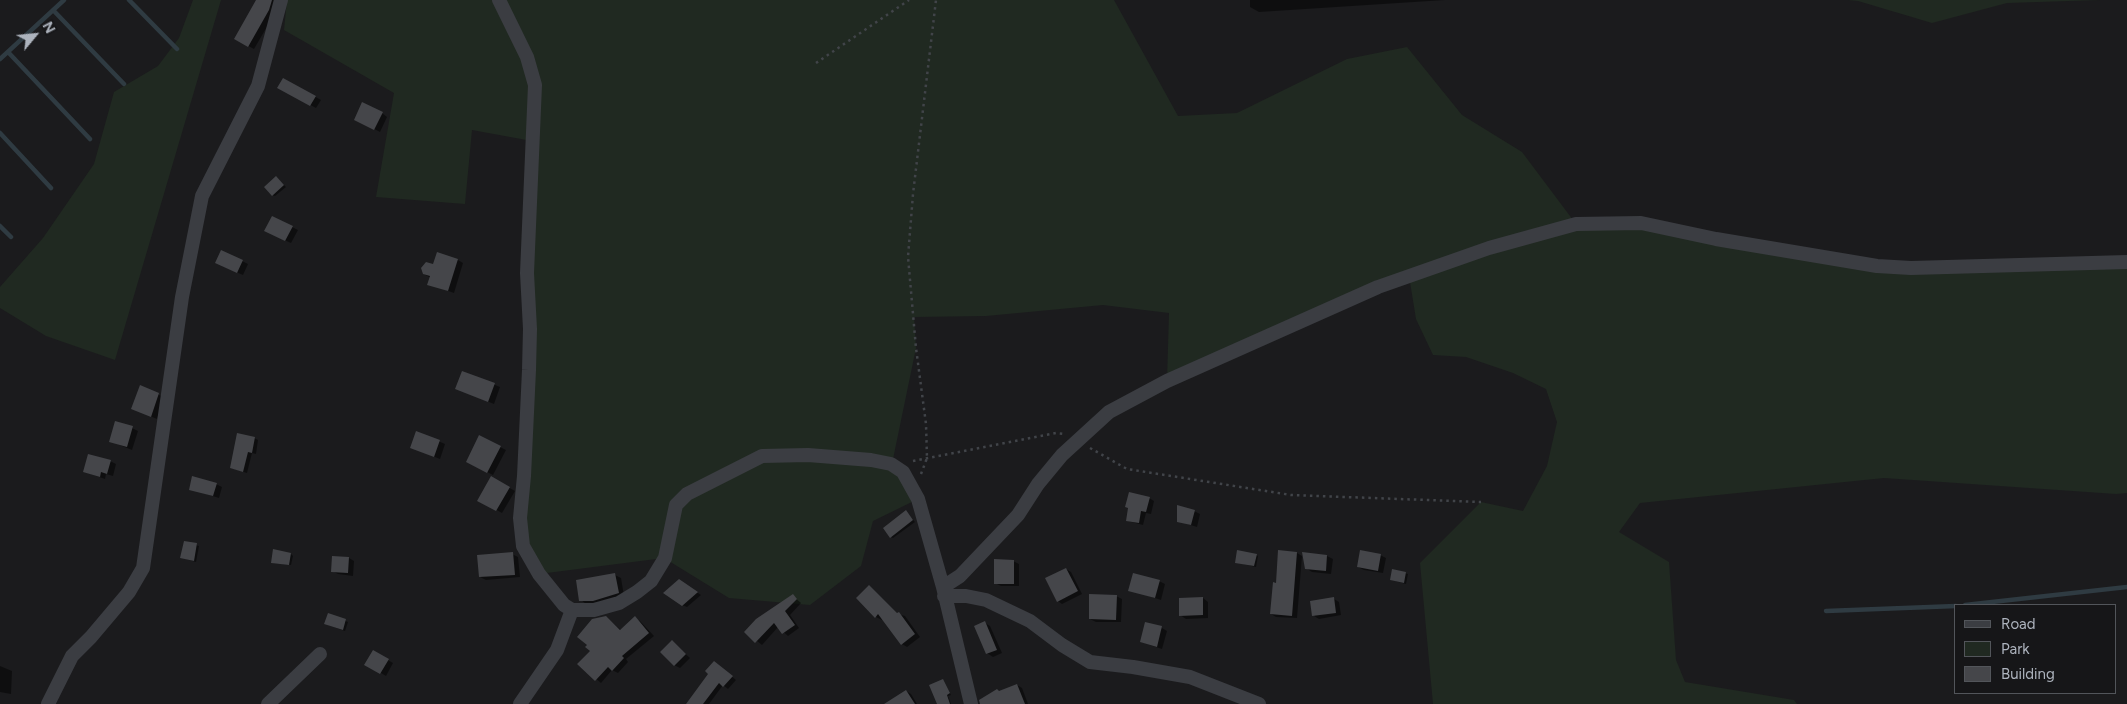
<!DOCTYPE html>
<style>
body{margin:0}
#map{position:relative;width:2127px;height:704px;overflow:hidden;background:#1b1b1d;font-family:Figtree,sans-serif}
canvas{display:block}
.legend{position:absolute;left:1954px;top:604px;width:162px;height:90px;box-sizing:border-box;background:#161618;border:1px solid #52555a;margin:0;padding:6px 9px;list-style:none;font-size:15px;color:#adb3bd}
.legend li{display:flex;align-items:center;gap:10px;height:25px}
.legend b{width:25px;border:1px solid #52555a}
.north{position:absolute;left:10px;top:10px;width:50px;height:50px;-webkit-text-stroke:4px #161618;paint-order:stroke;rotate:62deg;font-size:14px;font-weight:700;line-height:20px;text-align:center;color:#adb3bd}
.north::after{content:'';display:block;margin:auto;width:18px;height:22px;background:#adb3bd;clip-path:polygon(50% 0,100% 100%,50% 72%,0 100%)}
</style>
<div id="map">
<canvas width="2127" height="704"></canvas>
<ul class="legend">
<li><b style="height:6px;background:#3b3d42"></b>Road</li>
<li><b style="height:14px;background:#202921"></b>Park</li>
<li><b style="height:14px;background:#45464a"></b>Building</li>
</ul>
<div class="north">N</div>
</div>
<script>
const ctx = document.querySelector('canvas').getContext('2d');
ctx.lineJoin = 'round';
function paint(path, color) {
  ctx.fillStyle = color;
  ctx.fill(path, 'evenodd');
}
function toPath(rows) {
  const path = new Path2D();
  for (const r of rows) {
    path.moveTo(r[0], r[1]);
    for (let i = 2; i < r.length; i += 2) path.lineTo(r[i], r[i + 1]);
  }
  return path;
}
function stroke(path, color, width, dash) {
  ctx.strokeStyle = color;
  ctx.lineWidth = width;
  ctx.lineCap = dash ? 'butt' : 'round';
  ctx.setLineDash(dash || []);
  ctx.stroke(path);
}
const green = toPath([
 [193,0,221,0,115,360,46,336,0,308,0,287,43,238,94,164,114,92,158,66,179,38],
 [287,0,1114,0,1178,116,1237,113,1347,59,1407,47,1462,115,1522,152,1576,224,1641,223,1877,266,2127,262,2127,493,2116,494,1884,478,1640,503,1619,532,1669,562,1676,660,1685,682,1794,700,1797,704,1433,704,1420,563,1481,502,1523,511,1547,466,1557,422,1546,389,1513,373,1466,357,1433,355,1416,319,1409,276,1167,381,1169,313,1103,305,986,316,914,317,916,348,892,464,918,499,873,521,861,566,810,605,729,598,664,558,539,574,523,546,532,141,472,130,465,204,376,197,394,93,284,30],
 [1848,0,2100,0,2007,3,1932,23,1858,1]
]);
const shadow = toPath([
 [258,0,278,0,275,13,254,49,235,39],
 [1250,0,1445,0,1259,12,1250,7],
 [283,79,321,100,316,108,279,88],
 [382,113,387,117,380,132,361,122],
 [277,178,286,187,275,196,272,195],
 [292,227,298,230,291,243,271,234],
 [458,260,463,263,454,293,429,284,431,278,424,274,434,266],
 [242,261,248,264,243,275,222,266],
 [463,372,500,387,494,404,457,389],
 [140,387,164,397,157,419,133,409],
 [132,428,138,431,132,450,110,441],
 [417,432,445,444,440,459,417,450],
 [254,438,258,440,256,454,252,453,247,473,231,468],
 [500,447,506,450,493,475,473,465],
 [110,461,116,464,113,476,106,474,105,479,85,472],
 [492,478,515,491,502,513,479,500],
 [216,484,222,487,219,498,190,489],
 [1149,498,1154,501,1151,514,1146,513,1143,525,1128,521,1130,508],
 [1194,511,1200,514,1197,527,1178,521],
 [906,512,915,522,893,538,891,537],
 [185,542,199,546,196,562,182,558],
 [1297,553,1302,556,1297,618,1276,617,1271,614,1277,584],
 [291,554,293,556,291,565,272,563],
 [512,554,518,557,520,577,486,580,480,577],
 [1304,554,1327,556,1333,559,1331,574,1312,572,1306,568],
 [1256,555,1258,556,1256,567,1239,563],
 [1380,555,1386,558,1383,573,1364,570,1358,567],
 [349,558,354,561,353,576,338,574,332,571],
 [1013,561,1019,564,1019,586,1001,586,995,583],
 [1066,569,1071,572,1082,594,1062,604,1058,601],
 [1393,570,1408,574,1406,584,1391,580],
 [615,575,621,578,624,596,599,604,586,604,581,600],
 [1159,581,1165,584,1161,600,1130,590],
 [683,583,701,595,687,607,682,605],
 [869,586,898,614,905,616,920,637,907,647,902,644,883,618,882,620,876,617],
 [793,596,801,603,790,615,799,628,788,636,778,627,762,645,746,632],
 [1116,596,1122,599,1121,622,1096,622,1090,619],
 [1203,598,1208,602,1208,618,1186,619,1180,615],
 [1334,599,1339,602,1341,615,1319,619,1314,616],
 [329,614,348,622,345,631,328,625],
 [606,617,621,630,635,618,640,621,654,636,626,659,628,662,618,673,612,670,601,683,579,664,592,651],
 [985,623,990,626,1002,653,993,657,987,653],
 [1162,628,1167,631,1162,649,1141,642],
 [672,642,690,658,680,668,674,665],
 [374,652,393,663,386,676,366,664],
 [718,665,736,680,728,689,723,685,709,704,695,704],
 [0,666,12,671,11,694,0,692],
 [943,681,951,695,948,696,951,704,938,704],
 [1017,685,1022,688,1028,704,989,704,1000,692],
 [906,691,911,694,917,704,894,704]
]);
const stream = toPath([
 [129,0,177,49],
 [53,10,124,84],
 [8,52,90,139],
 [0,59,64,0],
 [0,133,51,188],
 [0,226,11,237],
 [1965,605,2127,587],
 [1826,611,1956,606]
]);
const building = toPath([
 [256,0,272,0,269,10,248,47,234,39],
 [283,78,316,96,310,106,277,88],
 [362,102,383,112,374,130,354,120],
 [276,176,284,185,272,196,264,187],
 [272,216,293,226,285,241,264,231],
 [221,250,243,260,237,273,215,263],
 [437,252,458,259,448,291,427,285,430,276,423,274,421,268,426,262,433,264],
 [462,371,495,383,488,402,455,389],
 [140,385,159,393,151,417,131,409],
 [115,421,133,426,127,447,109,442],
 [416,431,440,440,434,457,410,448],
 [237,433,255,437,252,453,248,452,243,472,230,468],
 [479,435,501,446,487,473,466,462],
 [88,454,111,460,107,474,101,472,100,477,83,472],
 [192,476,217,483,213,496,189,490],
 [491,476,510,487,496,511,477,501],
 [1129,492,1150,497,1146,512,1141,511,1139,523,1126,521,1128,508,1125,507],
 [1177,505,1195,510,1191,525,1177,522],
 [906,510,913,520,890,538,883,528],
 [184,541,197,543,194,561,180,558],
 [273,549,291,553,289,565,271,563],
 [1237,550,1257,554,1254,566,1235,563],
 [1278,550,1297,552,1292,616,1270,614,1273,582,1276,583],
 [1360,550,1381,554,1378,571,1357,567],
 [513,552,515,575,479,577,477,555],
 [1302,552,1327,555,1326,571,1305,569],
 [332,556,349,557,348,573,331,572],
 [994,559,1014,560,1014,584,994,584],
 [1066,568,1078,591,1057,602,1045,578],
 [1392,569,1406,572,1404,583,1390,580],
 [615,573,619,593,593,601,579,601,576,580],
 [1133,573,1160,580,1155,598,1128,591],
 [679,579,698,592,682,606,663,593],
 [869,585,897,613,899,612,915,634,901,645,878,614,875,618,856,598],
 [793,594,797,599,785,611,795,625,782,634,774,623,755,643,744,632,756,619],
 [1089,594,1117,595,1116,620,1089,619],
 [1203,597,1203,615,1179,616,1179,598],
 [1334,597,1336,613,1312,616,1310,601],
 [328,613,346,619,343,630,324,624],
 [606,616,620,630,635,616,649,633,622,656,624,658,612,671,608,667,595,681,577,664,590,651,585,647,587,645,577,637,592,619],
 [985,621,997,650,986,654,974,626],
 [1145,622,1162,626,1157,647,1140,642],
 [672,640,686,654,674,666,660,652],
 [373,650,389,659,380,674,364,665],
 [714,661,733,676,723,687,719,683,703,704,686,704,708,674,705,671],
 [943,679,950,693,947,695,950,704,937,704,929,685],
 [1017,684,1025,704,980,704,979,700,997,689,999,691],
 [906,690,915,704,884,704]
]);
const path = toPath([
 [816,63,909,0],
 [1090,448,1127,469,1291,495,1481,502],
 [913,461,1056,433,1064,434],
 [921,474,927,458,926,424,916,348,908,257,913,194,936,0]
]);
const minor = toPath([
 [499,0,527,57,535,85,527,273,530,329,529,370,524,476,520,518,523,546,539,574,564,605,572,610,594,610,619,603,637,592,651,581,665,558,676,505,687,494,762,456,808,455,871,460,891,464,903,472,918,499,943,587,971,704],
 [943,587,960,576,1018,515,1038,484,1062,455,1109,412,1167,381,1378,287,1489,248,1576,224,1641,223,1716,239,1877,266,1911,268,2127,262],
 [944,596,966,596,986,600,1030,621,1062,645,1090,662,1133,667,1190,677,1259,704],
 [48,704,72,656,91,637,129,592,143,568,182,297,202,196,258,86,281,0],
 [268,704,320,654],
 [520,704,557,650,572,610]
]);
paint(green, '#202921');
paint(shadow, '#0007');
stroke(stream, '#2f3b42', 4.5);
paint(building, '#45464a');
stroke(path, '#414449', 2.5, [2.5, 4]);
stroke(minor, '#3b3d42', 14);
</script>
